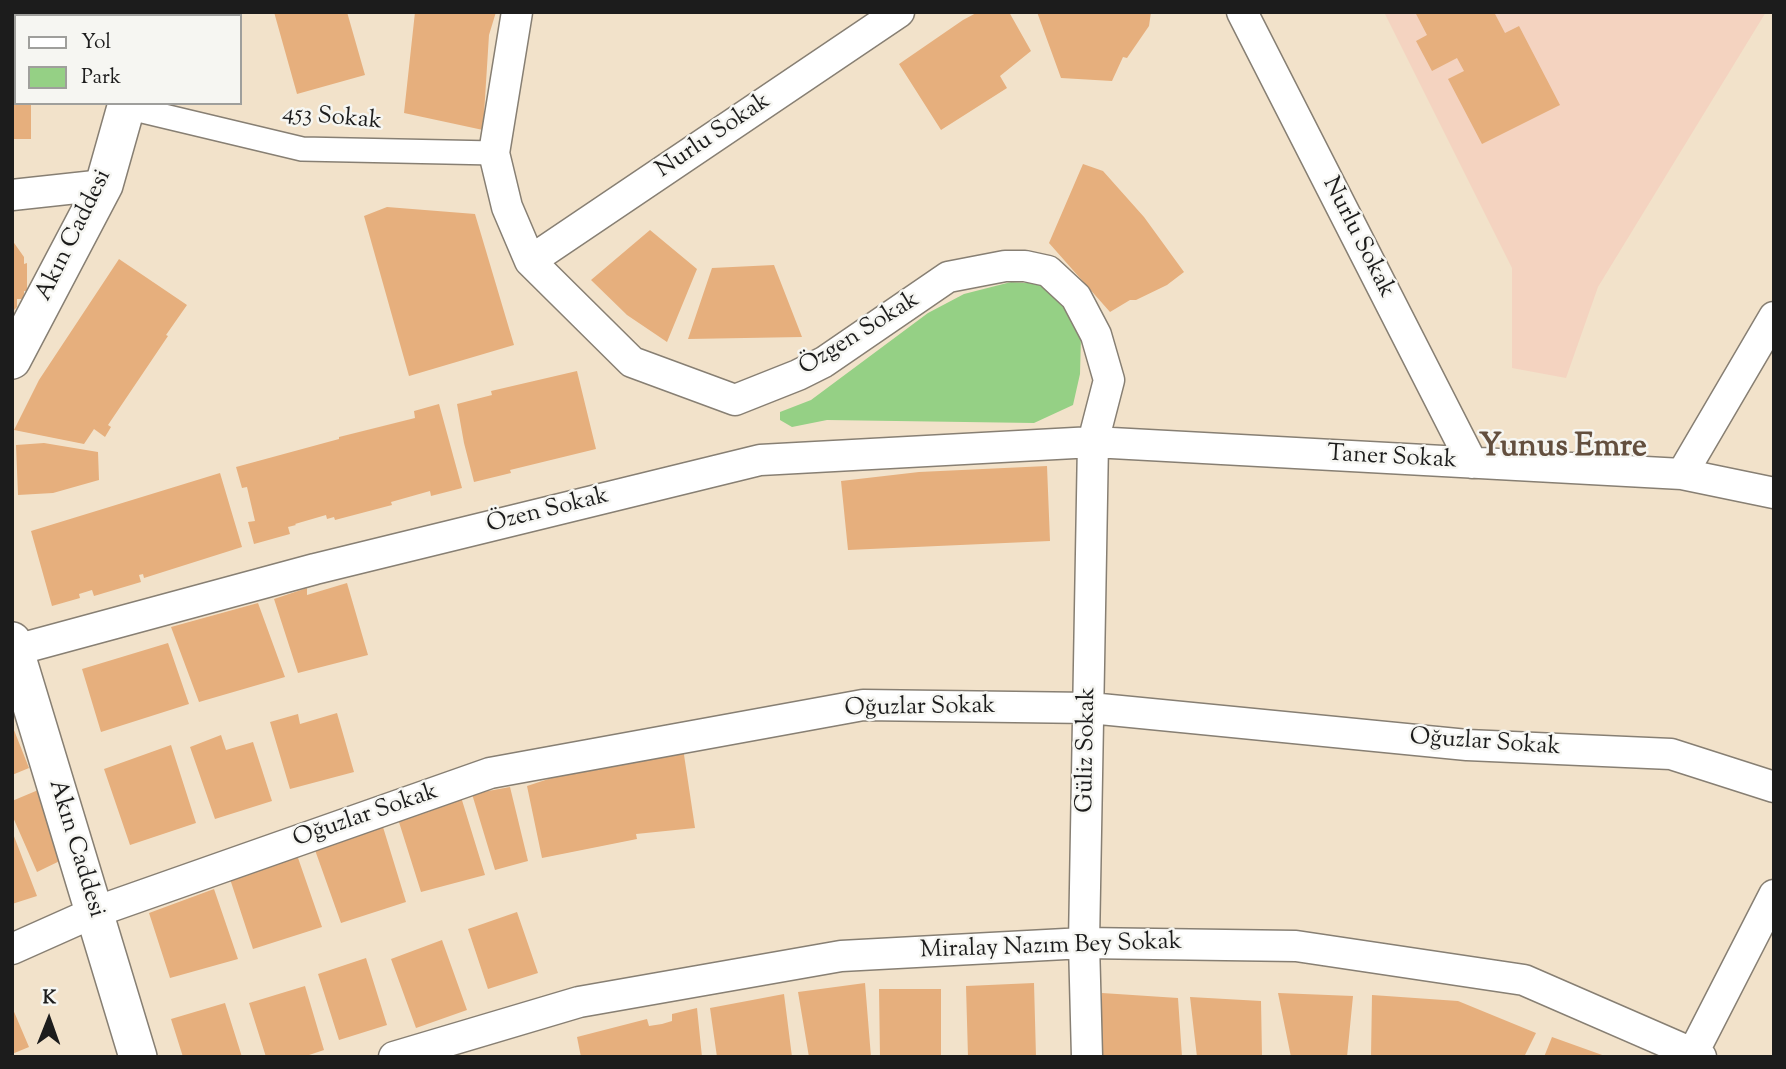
<!DOCTYPE html>
<meta charset="utf-8">
<style>
body{margin:0}
#map{position:relative;width:1786px;height:1069px;overflow:hidden;background:#f2e2ca;font-family:"Sorts Mill Goudy",serif}
canvas{display:block}
.frame{position:absolute;inset:0;border:14px solid #1c1c1c;pointer-events:none}
.legend{position:absolute;left:14px;top:14px;width:228px;height:91px;box-sizing:border-box;background:#f6f6f2;border:2px solid #9f9f9c;margin:0;padding:9px 12px;list-style:none;font-size:21px;color:#1c1c1c}
.legend li{display:flex;align-items:center;gap:14px;height:35px}
.legend b{width:35px;border:2px solid #9f9f9c}
.north{position:absolute;left:14px;top:985px;width:70px;height:70px;-webkit-text-stroke:5px #f6f6f2;paint-order:stroke;rotate:1deg;font-size:19px;font-weight:700;line-height:28px;text-align:center;color:#1c1c1c}
.north::after{content:'';display:block;margin:auto;width:24px;height:32px;background:#1c1c1c;clip-path:polygon(50% 0,100% 100%,50% 72%,0 100%)}
</style>
<div id="map">
<canvas width="1786" height="1069"></canvas>
<div class="frame"></div>
<ul class="legend">
<li><b style="height:9px;background:#fff"></b>Yol</li>
<li><b style="height:19px;background:#95d085"></b>Park</li>
</ul>
<div class="north">K</div>
</div>
<script>
const ctx = document.querySelector('canvas').getContext('2d');
ctx.lineJoin = 'round';
function paint(path, color) {
  ctx.fillStyle = color;
  ctx.fill(path, 'evenodd');
}
function toPath(rows) {
  const path = new Path2D();
  for (const r of rows) {
    path.moveTo(r[0], r[1]);
    for (let i = 2; i < r.length; i += 2) path.lineTo(r[i], r[i + 1]);
  }
  return path;
}
function stroke(path, color, width, dash) {
  ctx.strokeStyle = color;
  ctx.lineWidth = width;
  ctx.lineCap = dash ? 'butt' : 'round';
  ctx.setLineDash(dash || []);
  ctx.stroke(path);
}
function drawText(font, color, halo, rows, align = 'center') {
  ctx.font = font + ' "Sorts Mill Goudy",serif';
  ctx.lineWidth = 5;
  ctx.setLineDash([]);
  ctx.textBaseline = 'middle';
  ctx.strokeStyle = halo;
  ctx.fillStyle = color;
  for (const [text, x, y, turn = 0] of rows) {
    ctx.save();
    ctx.translate(x, y);
    ctx.rotate((+turn || 0) * Math.PI / 180);
    ctx.textAlign = isNaN(turn) ? turn : align;
    if (halo) ctx.strokeText(text, 0, 0);
    ctx.fillText(text, 0, 0);
    ctx.restore();
  }
}
const built = toPath([
 [1384,12,1766,12,1598,287,1566,378,1512,368,1512,268]
]);
const green = toPath([
 [1011,282,1045,284,1070,310,1081,336,1080,374,1073,405,1034,423,827,420,792,427,780,420,780,412,811,400,928,313,964,294]
]);
const building = toPath([
 [274,12,347,12,365,75,297,94],
 [415,12,496,12,489,35,483,130,404,113],
 [978,12,1009,12,1031,51,1000,76,1007,88,941,130,899,64,963,20],
 [1037,12,1151,12,1149,26,1127,58,1123,57,1112,81,1061,78],
 [1415,12,1494,12,1505,33,1519,26,1560,105,1482,144,1448,79,1464,71,1457,58,1432,71,1416,41,1427,35],
 [12,35,16,35,16,103,31,103,31,139,12,139],
 [1083,164,1103,171,1144,217,1184,272,1167,285,1136,300,1130,300,1110,312,1049,243],
 [387,207,475,214,514,345,409,376,364,216],
 [650,230,697,269,667,342,627,315,591,280],
 [12,240,24,257,24,264,27,263,27,291,24,291,24,299,17,299,17,307,12,312],
 [119,259,187,305,166,335,168,336,108,425,111,427,105,437,94,429,84,444,14,430,39,380],
 [774,265,802,337,688,339,712,268],
 [577,371,596,449,510,470,511,473,474,482,464,443,457,404,492,395,491,391],
 [439,404,462,488,431,496,430,491,391,502,392,505,335,520,334,517,327,519,326,515,295,524,296,525,288,527,290,534,254,544,248,522,255,521,247,487,242,488,236,467,339,439,339,437,415,418,414,411],
 [44,443,98,452,99,480,53,493,18,495,16,445],
 [1047,466,1050,541,848,550,841,481,919,472],
 [220,473,242,547,144,578,143,574,139,575,141,582,94,596,92,590,79,594,80,598,52,606,31,531],
 [347,583,368,655,298,673,274,599,307,588,307,595],
 [258,603,285,677,199,702,171,627],
 [168,643,189,704,101,732,82,669],
 [337,713,354,772,290,789,270,722,298,714,300,724],
 [12,725,29,768,12,775],
 [221,735,226,750,253,742,272,801,215,819,190,747],
 [171,745,196,823,130,845,104,769],
 [683,748,695,828,636,834,637,839,542,858,527,786,576,770],
 [510,787,528,861,495,870,472,794],
 [43,788,68,857,37,872,12,815,12,801],
 [461,797,485,875,421,892,398,819],
 [383,827,406,902,341,923,315,850],
 [12,831,37,896,12,904],
 [297,855,322,927,253,949,230,879],
 [214,889,238,959,170,978,149,913],
 [517,912,538,973,488,989,468,929],
 [442,940,467,1010,416,1028,391,959],
 [366,958,387,1025,339,1040,318,974],
 [865,983,871,1057,809,1057,798,992],
 [1034,983,1036,1057,968,1057,966,986],
 [305,986,324,1050,303,1057,266,1057,249,1003],
 [879,989,941,989,941,1057,880,1057],
 [1102,993,1178,998,1182,1057,1100,1057],
 [1278,993,1353,996,1347,1057,1291,1057],
 [784,994,792,1057,717,1057,710,1008],
 [1372,995,1458,1001,1536,1033,1524,1057,1371,1057],
 [1190,997,1261,1001,1262,1057,1197,1057],
 [225,1003,242,1057,183,1057,171,1019],
 [12,1007,29,1047,12,1054],
 [697,1008,702,1057,581,1057,577,1037,647,1019,649,1026,662,1024,672,1021,672,1014],
 [1552,1037,1605,1056,1605,1057,1544,1057]
]);
const pedestrian = toPath([
 [126,107,302,149,494,153]
]);
const minor = toPath([
 [96,12,97,16],
 [517,12,494,153,507,207,530,261,632,362,735,400,798,375,824,362,948,277,1005,266,1025,266,1048,271,1076,297,1096,335,1109,380,1093,442,1084,943,1087,1057],
 [1242,12,1472,463],
 [156,16,157,12],
 [12,195,104,185],
 [530,261,899,12],
 [1682,474,1774,317],
 [12,651,315,569,760,460,1093,442,1682,474,1774,493],
 [12,949,95,912,490,773,863,705,1090,708,1467,745,1671,754,1774,787],
 [394,1057,579,1002,841,956,1084,943,1296,946,1524,980,1701,1057],
 [1691,1057,1774,895]
]);
const tertiary = toPath([
 [12,360,104,185,126,107],
 [12,641,138,1057]
]);
const streetNames = [
 ["453 Sokak",332,119,5],
 ["Nurlu Sokak",714,137,-34],
 ["Akın Caddesi",75,236,-64],
 ["Nurlu Sokak",1357,238,63],
 ["Özgen Sokak",860,335,-32],
 ["Taner Sokak",1392,459,3],
 ["Özen Sokak",548,512,-14],
 ["Oğuzlar Sokak",920,709,-1],
 ["Oğuzlar Sokak",1485,744,4],
 ["Güliz Sokak",1088,750,-89],
 ["Oğuzlar Sokak",366,817,-19],
 ["Akın Caddesi",75,849,73],
 ["Miralay Nazım Bey Sokak",1051,948,-2]
];
const districtNames = [
 ["Yunus Emre",1563,450]
];
paint(built, '#f4d3c0');
paint(green, '#95d085');
paint(building, '#e6af7d');
stroke(pedestrian, '#877f73', 26);
stroke(minor, '#877f73', 33);
stroke(tertiary, '#877f73', 40);
stroke(pedestrian, '#fff', 23);
stroke(minor, '#fff', 30);
stroke(tertiary, '#fff', 37);
drawText('24px', '#1c1c1c', '#f6f6f2', streetNames);
drawText('bold 32px', '#634f3e', '#f6f6f2', districtNames);
</script>
